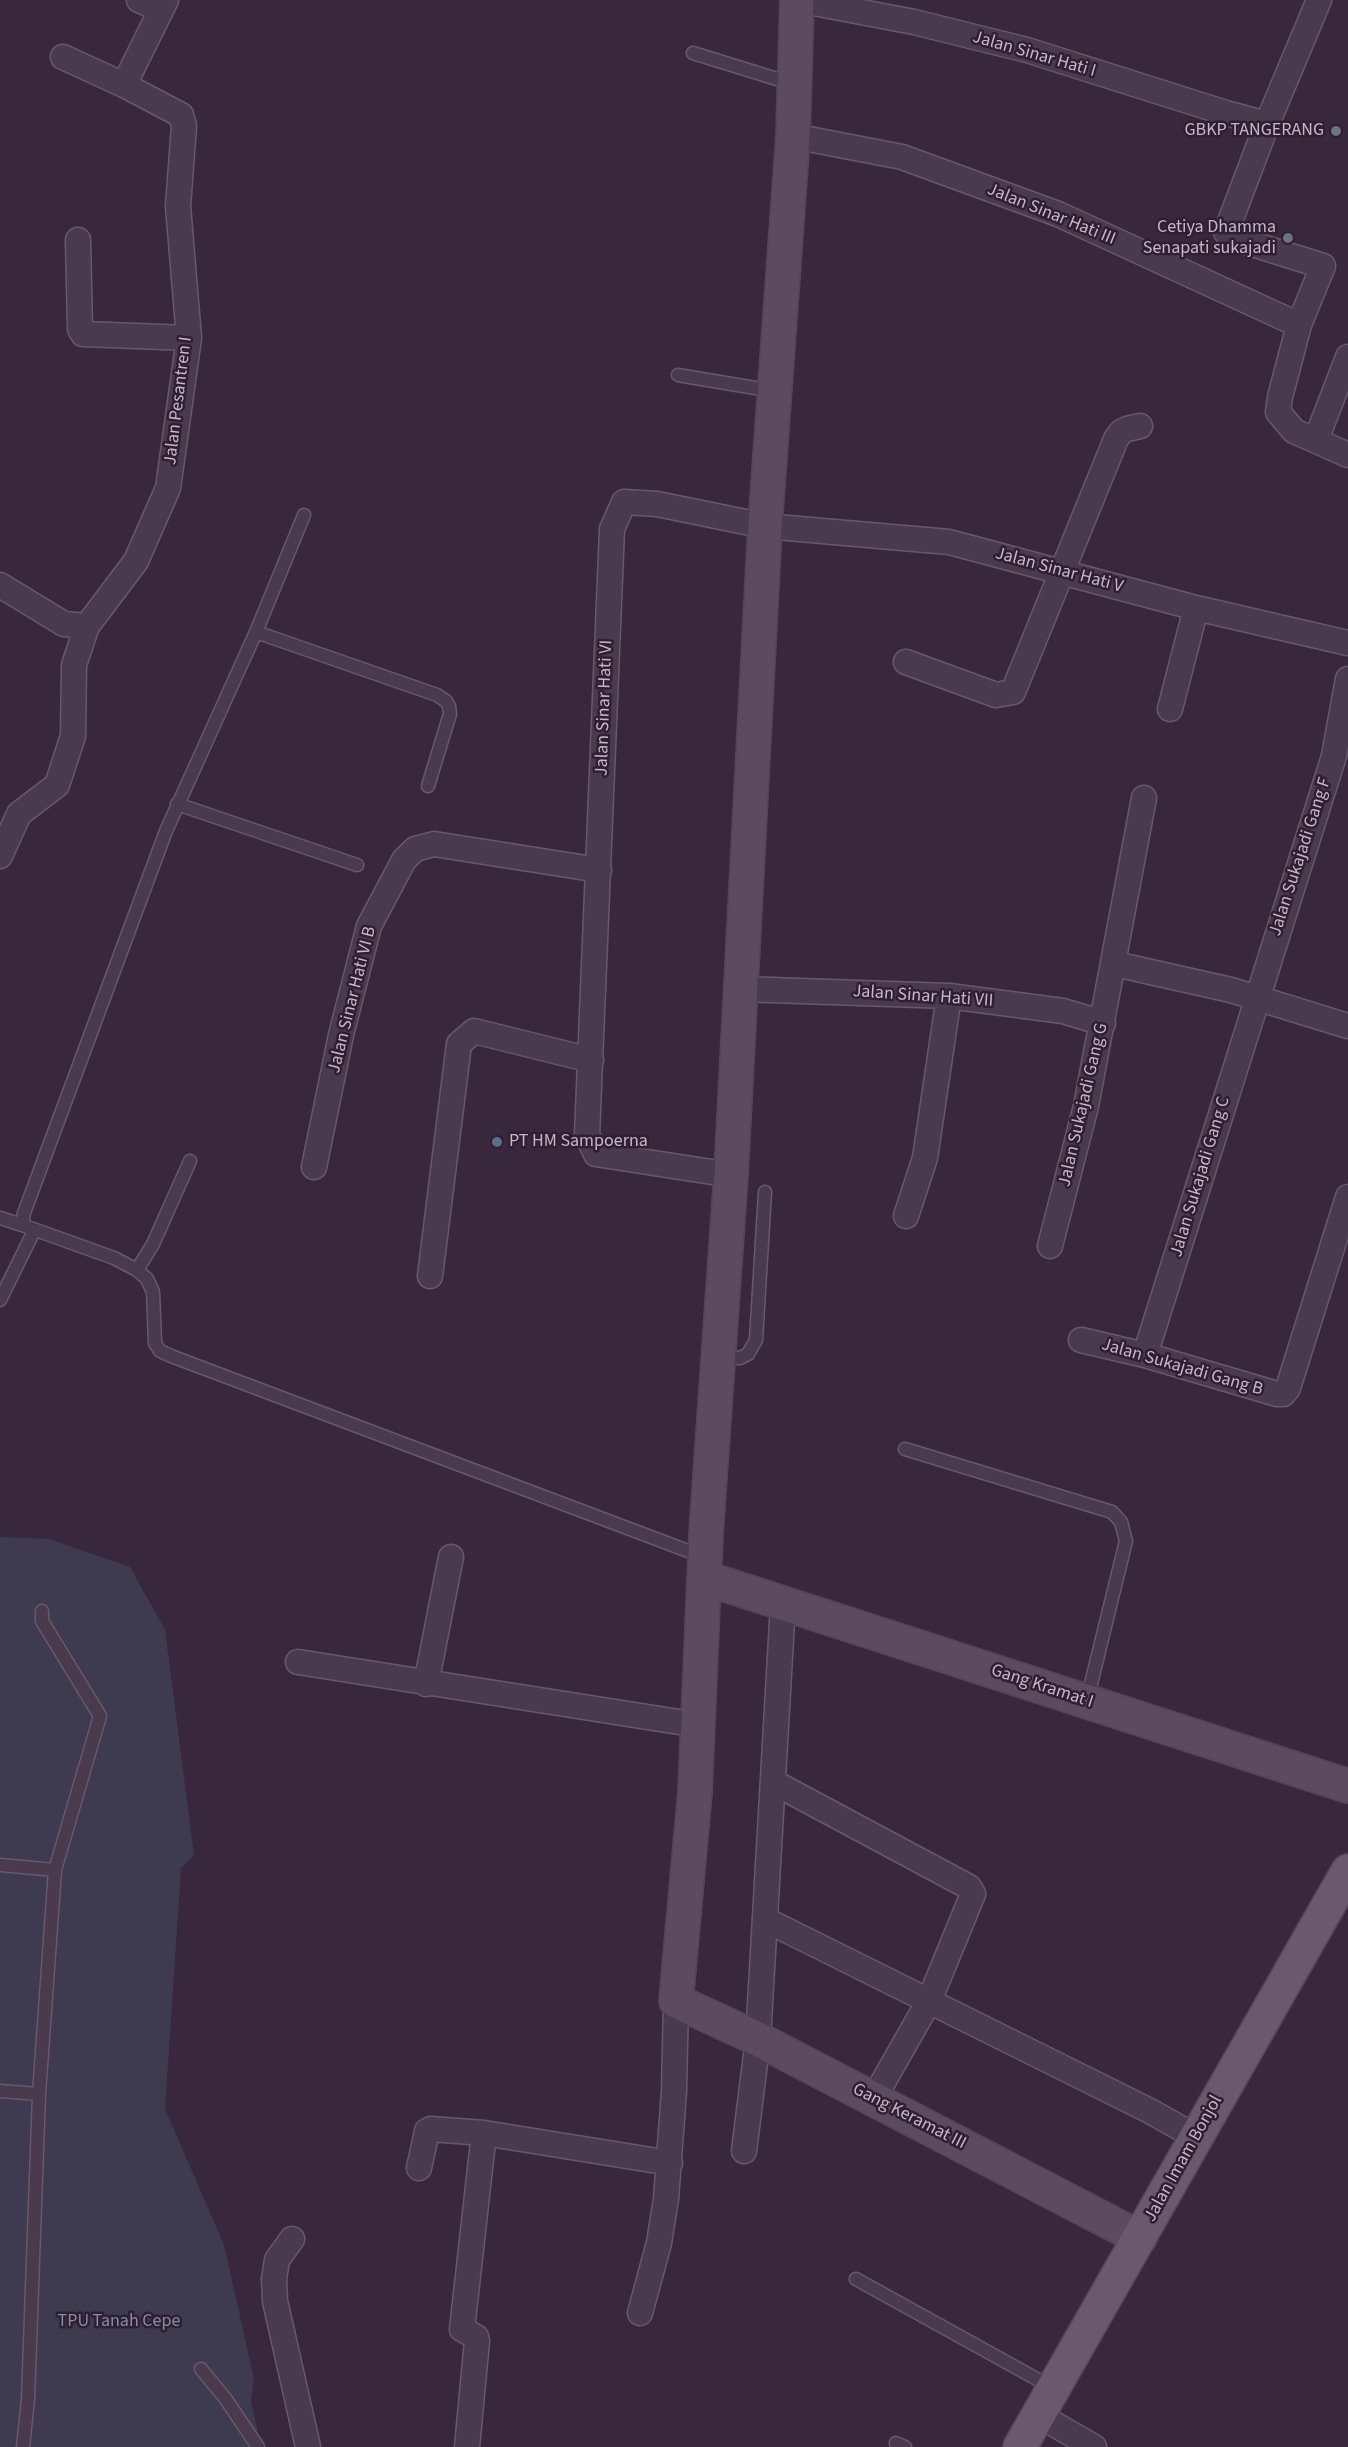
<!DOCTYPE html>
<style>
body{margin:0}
canvas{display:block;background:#39273d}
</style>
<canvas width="1348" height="2447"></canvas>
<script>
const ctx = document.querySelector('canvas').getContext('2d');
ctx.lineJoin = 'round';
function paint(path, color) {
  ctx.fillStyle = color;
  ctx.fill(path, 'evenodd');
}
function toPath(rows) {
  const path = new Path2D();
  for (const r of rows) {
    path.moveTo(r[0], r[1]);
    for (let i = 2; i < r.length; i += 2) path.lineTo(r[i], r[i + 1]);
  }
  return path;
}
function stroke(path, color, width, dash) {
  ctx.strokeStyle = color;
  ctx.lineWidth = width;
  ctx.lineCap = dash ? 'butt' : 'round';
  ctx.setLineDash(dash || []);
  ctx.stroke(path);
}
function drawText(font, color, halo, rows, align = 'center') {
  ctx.font = font + ' "Source Sans 3",sans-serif';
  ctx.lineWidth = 5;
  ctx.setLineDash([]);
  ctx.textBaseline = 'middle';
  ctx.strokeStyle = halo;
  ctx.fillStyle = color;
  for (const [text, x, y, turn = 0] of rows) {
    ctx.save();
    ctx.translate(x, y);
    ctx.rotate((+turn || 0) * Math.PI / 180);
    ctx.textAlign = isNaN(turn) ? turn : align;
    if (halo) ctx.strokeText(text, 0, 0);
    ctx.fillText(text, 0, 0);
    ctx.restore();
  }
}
const green = toPath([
 [0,1537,49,1539,130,1567,165,1630,194,1855,181,1868,165,2109,224,2245,254,2379,251,2401,261,2447,0,2447]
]);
const lane = toPath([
 [693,53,793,84],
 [678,375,773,391],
 [304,515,256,632,166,831,24,1213,22,1225,114,1258,137,1270,147,1279,153,1292,155,1343,160,1351,171,1356,704,1557],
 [256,632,437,695,446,701,449,706,450,714,428,786],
 [177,804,357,865],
 [0,1218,22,1225],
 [137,1270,153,1244,190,1161],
 [0,1300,34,1231],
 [719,1358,740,1358,748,1354,756,1340,765,1192],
 [905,1449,1112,1512,1121,1522,1126,1541,1087,1700],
 [0,1865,55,1870,100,1716,42,1621,42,1611],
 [0,2091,39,2094],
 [856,2279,1053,2388],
 [201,2369,225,2398,258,2447],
 [896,2443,905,2447],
 [23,2447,28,2399,39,2094,55,1870]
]);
const street = toPath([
 [139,0,161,10],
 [798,0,914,22,1027,50,1226,113,1267,124],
 [1319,0,1267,124,1226,232,1230,237,1323,266,1299,325,1280,397,1278,412,1294,431,1348,455],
 [124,85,166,0],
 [793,136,902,157,1058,214,1299,325],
 [78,240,80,329,83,334,189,338],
 [1316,440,1348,357],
 [0,585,64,624,87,626,136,561,168,488,189,338,178,206,184,126,181,115,124,85,63,57],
 [906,662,996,695,1013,692,1116,439,1121,432,1127,429,1140,426],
 [1170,709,1196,608],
 [0,856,19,814,57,785,73,736,74,665,87,626],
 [1115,964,1231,990,1348,1026],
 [741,989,949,996,1063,1011,1103,1023],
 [314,1167,341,1035,369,926,404,860,415,849,434,844,599,870],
 [731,1175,596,1154,587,1135,612,529,624,502,657,504,765,526,949,542,1196,608,1348,643],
 [906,1216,925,1158,949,996],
 [1050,1246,1086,1106,1144,798],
 [430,1276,459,1044,474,1031,591,1060],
 [1081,1340,1145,1355,1277,1394,1283,1394,1288,1388,1348,1197],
 [1145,1355,1334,756,1348,679],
 [298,1662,698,1725],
 [426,1684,451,1557],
 [773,1782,969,1887,973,1894,929,2001,874,2098],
 [766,1920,1150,2111,1196,2137],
 [744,2151,758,2039,783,1604],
 [419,2168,427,2131,431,2129,484,2133,670,2163],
 [292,2239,277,2260,274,2279,275,2301,308,2447],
 [640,2313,659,2243,666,2199,674,2091,676,2001],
 [1040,2416,1094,2447],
 [467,2447,477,2341,476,2337,462,2329,484,2133]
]);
const secondary = toPath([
 [797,0,793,136,765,526,731,1175,706,1534,695,1792,676,2001,758,2039,1140,2238],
 [705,1578,1348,1786]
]);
const primary = toPath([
 [1020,2447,1348,1871]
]);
const markers = [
 [1336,131,6,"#6b7280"],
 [1288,238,6,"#6b7280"],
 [497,1142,6,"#5c6f8a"]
];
const streetNames = [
 ["Jalan Sinar Hati I",1034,55,16],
 ["Jalan Sinar Hati III",1051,215,22],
 ["Jalan Pesantren I",179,401,-83],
 ["Jalan Sinar Hati V",1059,571,15],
 ["Jalan Sinar Hati VI",605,708,-88],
 ["Jalan Sukajadi Gang F",1301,857,-72],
 ["Jalan Sinar Hati VII",923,997,4],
 ["Jalan Sinar Hati VI B",353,1000,-76],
 ["Jalan Sukajadi Gang G",1084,1105,-77],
 ["Jalan Sukajadi Gang C",1201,1177,-73],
 ["Jalan Sukajadi Gang B",1182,1368,16],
 ["Gang Kramat I",1042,1687,18],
 ["Gang Keramat III",909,2117,27],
 ["Jalan Imam Bonjol",1184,2159,-61]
];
const poiNames = [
 ["GBKP TANGERANG",1324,131],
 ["Cetiya Dhamma",1276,228],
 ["Senapati sukajadi",1276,249],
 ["PT HM Sampoerna",509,1142,"left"]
];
const parkNames = [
 ["TPU Tanah Cepe",119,2322]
];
paint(green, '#3e3b50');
stroke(lane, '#69586b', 15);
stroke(street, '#69586b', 27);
stroke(secondary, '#544456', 36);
stroke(primary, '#544456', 36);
stroke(lane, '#4a3a4d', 12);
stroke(street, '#4a3a4d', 24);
stroke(secondary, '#5d4960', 33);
stroke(primary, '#6a596d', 33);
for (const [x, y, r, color] of markers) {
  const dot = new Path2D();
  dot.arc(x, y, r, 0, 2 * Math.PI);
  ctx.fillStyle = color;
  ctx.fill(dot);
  stroke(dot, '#301f32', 2);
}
drawText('18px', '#c6b7c8', '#301f32', streetNames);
drawText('18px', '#c6b7c8', '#301f32', poiNames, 'right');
drawText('18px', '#7e90a1', '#301f32', parkNames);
</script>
